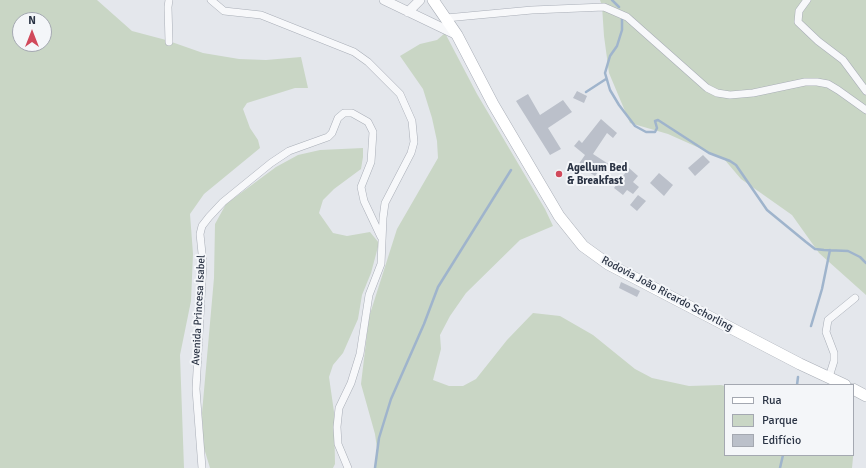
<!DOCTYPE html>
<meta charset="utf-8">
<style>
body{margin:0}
#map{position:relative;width:866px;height:468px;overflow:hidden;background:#e4e7ec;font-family:Signika,sans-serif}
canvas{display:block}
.legend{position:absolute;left:724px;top:384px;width:130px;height:72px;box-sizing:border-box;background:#f4f6f9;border:1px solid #a4a8b1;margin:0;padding:5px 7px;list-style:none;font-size:12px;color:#2b3445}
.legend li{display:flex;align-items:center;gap:8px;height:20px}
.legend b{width:20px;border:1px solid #a4a8b1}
.north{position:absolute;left:12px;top:12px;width:40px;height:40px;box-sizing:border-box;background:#f4f6f9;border:1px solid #a4a8b1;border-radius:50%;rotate:0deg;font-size:11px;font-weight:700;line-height:16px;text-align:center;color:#2b3445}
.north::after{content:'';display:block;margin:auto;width:14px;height:18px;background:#d1495b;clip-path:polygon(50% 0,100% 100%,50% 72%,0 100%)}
</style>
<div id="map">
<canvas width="866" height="468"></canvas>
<ul class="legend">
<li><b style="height:5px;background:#fff"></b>Rua</li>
<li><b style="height:11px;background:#c9d6c5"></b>Parque</li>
<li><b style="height:11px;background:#bbc0ca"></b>Edifício</li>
</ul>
<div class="north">N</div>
</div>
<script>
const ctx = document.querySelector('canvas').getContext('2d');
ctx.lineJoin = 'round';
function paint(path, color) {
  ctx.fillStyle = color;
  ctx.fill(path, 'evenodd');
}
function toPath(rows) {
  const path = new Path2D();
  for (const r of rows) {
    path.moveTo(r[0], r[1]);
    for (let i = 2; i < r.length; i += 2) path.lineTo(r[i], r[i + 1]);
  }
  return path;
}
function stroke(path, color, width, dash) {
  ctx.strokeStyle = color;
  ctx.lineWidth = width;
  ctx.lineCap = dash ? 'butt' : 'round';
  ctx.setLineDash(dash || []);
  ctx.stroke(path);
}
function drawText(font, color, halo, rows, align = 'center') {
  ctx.font = font + ' Signika,sans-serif';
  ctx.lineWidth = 4;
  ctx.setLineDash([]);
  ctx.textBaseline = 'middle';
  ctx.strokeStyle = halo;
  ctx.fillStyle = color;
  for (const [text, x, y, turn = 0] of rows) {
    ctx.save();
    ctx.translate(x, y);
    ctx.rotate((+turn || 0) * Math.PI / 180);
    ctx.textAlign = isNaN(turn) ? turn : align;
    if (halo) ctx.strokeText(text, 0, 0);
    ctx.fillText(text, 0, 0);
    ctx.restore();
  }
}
const green = toPath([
 [0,0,97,0,132,31,166,40,203,53,239,59,266,60,301,57,308,88,295,88,247,103,243,109,250,128,258,140,260,148,204,194,190,214,193,254,191,301,180,355,184,468,0,468],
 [20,20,44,20,44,44,20,44],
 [600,0,866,0,866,295,819,253,792,215,741,179,724,159,668,134,630,123,609,73,604,36,602,6],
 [445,33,477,94,545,209,553,226,520,240,466,293,450,316,440,335,441,349,433,380,449,386,463,386,476,379,507,340,533,313,560,316,593,335,635,369,652,378,689,386,721,385,725,386,725,455,853,455,853,446,854,447,852,468,375,468,377,448,375,434,361,384,369,317,397,229,438,158,437,141,432,118,423,89,400,56,420,44,437,40],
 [363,148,363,157,361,169,334,189,323,200,319,213,333,233,347,236,370,232,379,243,371,273,362,295,358,319,343,353,333,365,329,377,334,412,335,464,333,468,210,468,203,445,202,413,214,278,215,224,226,204,276,167,298,155,320,150]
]);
const stream = toPath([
 [612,0,619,7],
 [622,19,622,30,617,46,610,56,605,73,610,90,619,105,635,126,646,132,655,132,657,128,655,121,658,120,709,153,730,161,736,165,767,210,806,242,815,249,824,250,848,251,860,257,866,263],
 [586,92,606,79],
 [811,326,822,289,830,250],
 [797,385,798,377],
 [375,468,379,438,391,399,424,324,438,287,511,170],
 [780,468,783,455]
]);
const building = toPath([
 [577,91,587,96,584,103,573,98],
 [528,94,540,115,563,100,572,112,548,128,561,149,550,155,516,101],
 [601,119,617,133,613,138,607,133,593,154,610,165,605,172,600,169,595,176,578,165,585,155,574,146,579,140,582,143],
 [703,155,710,162,695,176,688,168],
 [629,168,638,176,633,182,639,187,633,194,627,190,623,195,614,188],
 [659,173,673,185,664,196,650,183],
 [638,195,646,201,637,211,630,205],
 [621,282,640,291,637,297,619,288]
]);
const minor = toPath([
 [211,0,224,11,261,15,354,52,368,62,400,94,412,121,414,142,411,153,385,203,383,218,381,264,369,295,360,354,351,383,339,408,337,427,338,444,348,468],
 [807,0,799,11,798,22,818,41,843,60,866,91],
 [446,18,532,10,604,7,627,17,707,88,717,93,730,95,753,93,805,82,817,82,828,84,838,90,866,110],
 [169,42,168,7,169,0],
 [829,377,834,361,834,353,826,332,828,320,855,298],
 [202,468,196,389,203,263,200,234,202,226,209,217,223,202,271,163,289,151,328,137,332,133,338,118,344,113,352,113,368,122,373,132,371,162,361,187,364,201,381,237]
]);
const tertiary = toPath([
 [384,0,457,35],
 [408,12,420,0]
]);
const secondary = toPath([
 [433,0,457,35,493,104,559,216,583,246,608,264,800,364,845,385],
 [853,389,866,396]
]);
const markers = [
 [559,174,4,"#d1495b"]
];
const poiNames = [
 ["Agellum Bed",567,168],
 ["& Breakfast",567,181]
];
const streetNames = [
 ["Rodovia João Ricardo Schorling",667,294,28],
 ["Avenida Princesa Isabel",199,310,-87]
];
paint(green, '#c9d6c5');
stroke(stream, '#9fb4cc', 2.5);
paint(building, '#bbc0ca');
stroke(minor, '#a9aeb7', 8);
stroke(tertiary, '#a9aeb7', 10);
stroke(secondary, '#a9aeb7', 12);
stroke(minor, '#f7f8fa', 7);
stroke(tertiary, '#f7f8fa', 9);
stroke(secondary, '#fff', 11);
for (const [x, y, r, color] of markers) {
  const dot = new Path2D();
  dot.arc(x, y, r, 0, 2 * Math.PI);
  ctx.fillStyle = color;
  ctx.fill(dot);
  stroke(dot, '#f4f6f9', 1.5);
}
drawText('bold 11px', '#2b3445', '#f4f6f9', poiNames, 'left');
drawText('11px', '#2b3445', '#f4f6f9', streetNames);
</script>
